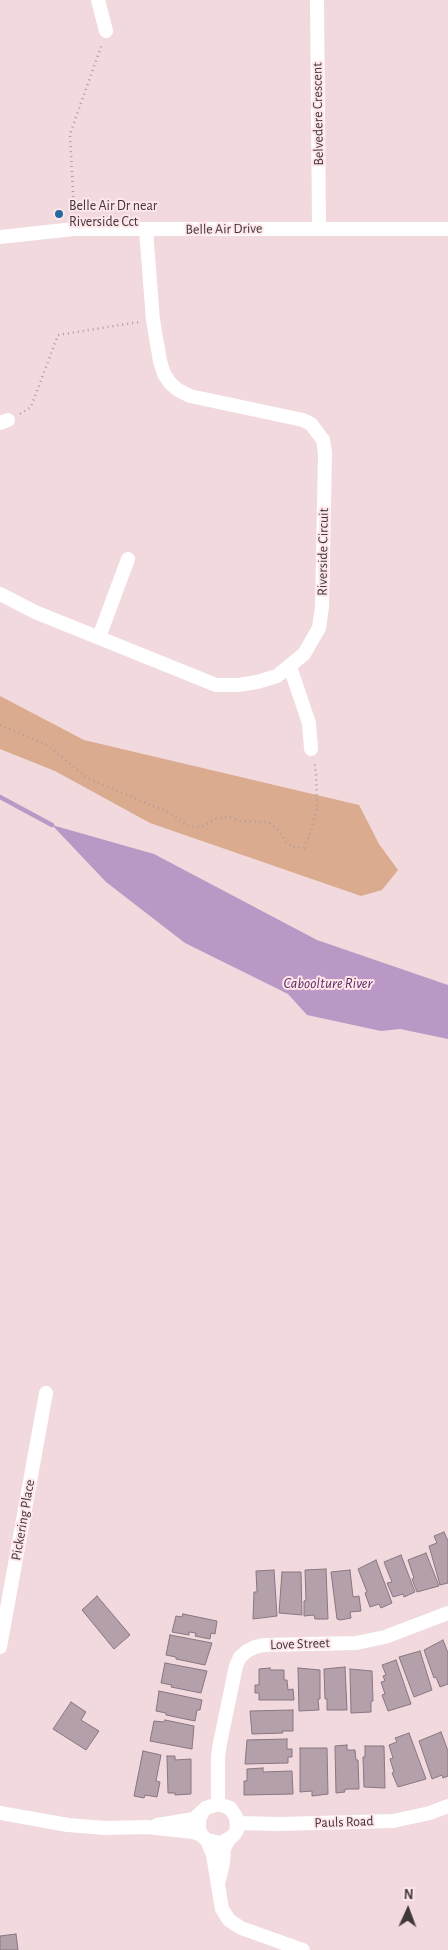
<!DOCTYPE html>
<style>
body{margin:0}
#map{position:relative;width:448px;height:1950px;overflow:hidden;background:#f1d9dd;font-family:"Alegreya Sans",sans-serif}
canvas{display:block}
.north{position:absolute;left:383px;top:1885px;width:50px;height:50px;-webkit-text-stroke:4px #ffe6ea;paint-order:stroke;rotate:2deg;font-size:14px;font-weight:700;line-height:20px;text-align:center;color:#403739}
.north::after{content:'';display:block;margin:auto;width:18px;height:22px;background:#403739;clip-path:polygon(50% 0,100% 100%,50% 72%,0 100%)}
</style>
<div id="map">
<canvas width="448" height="1950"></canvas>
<div class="north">N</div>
</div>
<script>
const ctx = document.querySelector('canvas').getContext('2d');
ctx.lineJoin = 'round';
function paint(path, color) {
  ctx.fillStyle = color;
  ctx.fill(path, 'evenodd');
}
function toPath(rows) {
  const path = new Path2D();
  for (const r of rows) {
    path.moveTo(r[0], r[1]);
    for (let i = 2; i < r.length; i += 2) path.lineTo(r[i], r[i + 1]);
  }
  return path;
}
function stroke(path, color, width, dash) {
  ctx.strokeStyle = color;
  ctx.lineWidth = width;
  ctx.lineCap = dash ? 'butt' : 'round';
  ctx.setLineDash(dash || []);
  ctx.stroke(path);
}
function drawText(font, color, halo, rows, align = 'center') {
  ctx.font = font + ' "Alegreya Sans",sans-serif';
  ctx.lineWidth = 4;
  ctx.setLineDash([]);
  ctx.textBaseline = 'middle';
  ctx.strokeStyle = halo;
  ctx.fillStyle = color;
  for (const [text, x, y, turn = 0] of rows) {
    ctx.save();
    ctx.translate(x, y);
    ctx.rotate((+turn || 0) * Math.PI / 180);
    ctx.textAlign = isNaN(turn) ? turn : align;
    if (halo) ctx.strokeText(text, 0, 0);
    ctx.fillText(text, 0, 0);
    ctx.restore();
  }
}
const green = toPath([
 [0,696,84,740,359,805,379,844,398,870,382,890,361,896,150,823,55,771,0,749]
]);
const water = toPath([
 [52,825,154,854,317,940,448,985,448,1039,400,1029,381,1031,307,1015,288,994,185,943,106,882]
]);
const stream = toPath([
 [0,797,52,825]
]);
const building = toPath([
 [444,1532,448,1541,448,1583,440,1585,429,1546,437,1543,434,1536,444,1532],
 [426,1553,439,1586,417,1592,412,1579,414,1578,408,1560,426,1553],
 [401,1555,415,1592,404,1597,403,1594,393,1597,387,1583,392,1582,384,1562,401,1555],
 [376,1560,392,1603,381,1608,379,1604,370,1607,365,1593,367,1592,358,1569,376,1560],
 [326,1569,328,1619,315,1619,314,1615,304,1616,304,1601,306,1600,305,1570,326,1569],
 [274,1570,277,1616,253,1619,254,1592,257,1592,256,1571,274,1570],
 [350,1570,353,1597,359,1596,361,1611,350,1612,351,1618,340,1620,337,1619,331,1572,350,1570],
 [282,1572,301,1572,302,1615,279,1613,282,1572],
 [97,1596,130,1635,114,1649,82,1610,97,1596],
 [183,1614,217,1621,215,1634,211,1633,210,1639,195,1636,196,1633,189,1632,189,1635,172,1632,176,1616,182,1617,183,1614],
 [170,1635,212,1643,205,1665,176,1659,176,1657,166,1655,170,1635],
 [443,1640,448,1653,448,1684,440,1687,436,1677,434,1678,424,1650,443,1640],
 [420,1651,432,1690,414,1697,399,1657,420,1651],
 [396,1660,411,1704,388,1711,382,1695,385,1694,381,1682,385,1681,383,1676,386,1675,382,1665,396,1660],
 [165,1663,207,1671,201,1693,171,1687,172,1685,161,1683,165,1663],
 [345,1667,347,1710,327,1710,327,1699,325,1699,324,1669,345,1667],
 [270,1668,270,1670,284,1670,284,1680,287,1680,288,1690,293,1689,294,1700,259,1700,259,1693,255,1693,255,1685,259,1685,259,1669,270,1668],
 [298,1668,320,1670,320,1699,318,1699,319,1710,299,1711,298,1668],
 [350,1669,372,1671,373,1701,371,1701,371,1712,351,1713,350,1669],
 [159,1691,202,1700,200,1710,197,1710,195,1721,166,1715,166,1713,156,1711,159,1691],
 [71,1702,86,1712,81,1720,99,1731,86,1750,53,1729,71,1702],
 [293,1710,293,1731,282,1731,283,1733,252,1734,250,1711,293,1710],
 [165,1720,194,1726,192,1749,150,1741,154,1721,164,1722,165,1720],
 [441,1732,448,1751,448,1776,443,1778,442,1775,432,1779,419,1741,441,1732],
 [409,1733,426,1779,398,1787,392,1773,394,1772,390,1759,393,1758,389,1745,397,1742,395,1738,409,1733],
 [287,1739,287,1749,292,1749,292,1757,288,1757,288,1763,245,1764,247,1740,287,1739],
 [347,1745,347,1750,355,1750,356,1760,358,1760,359,1789,348,1789,344,1790,345,1792,336,1793,335,1746,347,1745],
 [365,1746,384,1746,385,1788,364,1787,363,1757,365,1757,365,1746],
 [300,1748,327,1748,328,1794,312,1796,312,1791,300,1792,300,1748],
 [143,1751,161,1755,156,1781,160,1782,157,1797,145,1795,144,1798,134,1796,143,1751],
 [167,1756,175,1756,175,1760,191,1759,191,1794,175,1795,175,1793,168,1793,167,1756],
 [263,1768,263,1772,292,1771,293,1794,244,1795,244,1781,247,1781,247,1769,263,1768],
 [16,1934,18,1950,0,1950,0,1936,16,1934]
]);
const path = toPath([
 [74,212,70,134,102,44],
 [20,414,31,407,58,335,139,322],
 [0,725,49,746,87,778,170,813,187,826,201,827,216,819,228,817,241,821,268,822,279,831,286,842,293,847,304,848,309,836,317,810,316,772,314,762]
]);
const minor = toPath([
 [98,0,106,31],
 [317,0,319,228],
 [0,237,74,229,448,229],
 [0,423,8,420],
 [0,594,35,612,216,685,238,685,257,682,277,676,304,654,319,628,322,607,325,453,323,440,311,424,303,420,190,396,178,390,170,383,164,374,160,361,153,320,146,230],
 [99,637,128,559],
 [290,667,309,723,311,749],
 [0,1647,46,1393],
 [218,1804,218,1757,220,1743,236,1666,240,1657,247,1651,255,1647,264,1645,356,1643,385,1637,448,1613],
 [0,1813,68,1825,105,1828,147,1827,193,1832,201,1835],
 [238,1823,279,1824,393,1821,430,1813,448,1806],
 [157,1825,194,1819,206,1808,218,1804,230,1808,236,1817,237,1830,233,1836,221,1843,207,1840,201,1835,199,1828,199,1820,202,1813],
 [207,1840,213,1855,222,1909,229,1920,241,1928,303,1950],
 [219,1880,223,1863,224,1848,228,1841]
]);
const markers = [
 [59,214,5,"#266a9f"]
];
const streetNames = [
 ["Belvedere Crescent",318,114,-91],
 ["Belle Air Drive",224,229,-1],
 ["Riverside Circuit",323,552,-89],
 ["Pickering Place",23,1520,-80],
 ["Love Street",300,1644,-2],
 ["Pauls Road",344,1822,-2]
];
const poiNames = [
 ["Belle Air Dr near",69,206],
 ["Riverside Cct",69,222]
];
const waterNames = [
 ["Caboolture River",328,983]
];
paint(green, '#daab8e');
paint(water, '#ba98c5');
stroke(stream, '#ba98c5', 4.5);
paint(building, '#b3a0ab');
stroke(building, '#887681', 1);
stroke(path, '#ae9c9f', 2.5, [1, 4]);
stroke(minor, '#fff', 14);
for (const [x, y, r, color] of markers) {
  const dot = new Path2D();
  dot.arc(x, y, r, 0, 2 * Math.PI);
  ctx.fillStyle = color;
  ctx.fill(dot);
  stroke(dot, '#ffe6ea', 2);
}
drawText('14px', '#403739', '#ffe6ea', streetNames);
drawText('14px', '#403739', '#ffe6ea', poiNames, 'left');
drawText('italic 15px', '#582c65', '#ffe6ea', waterNames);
</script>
